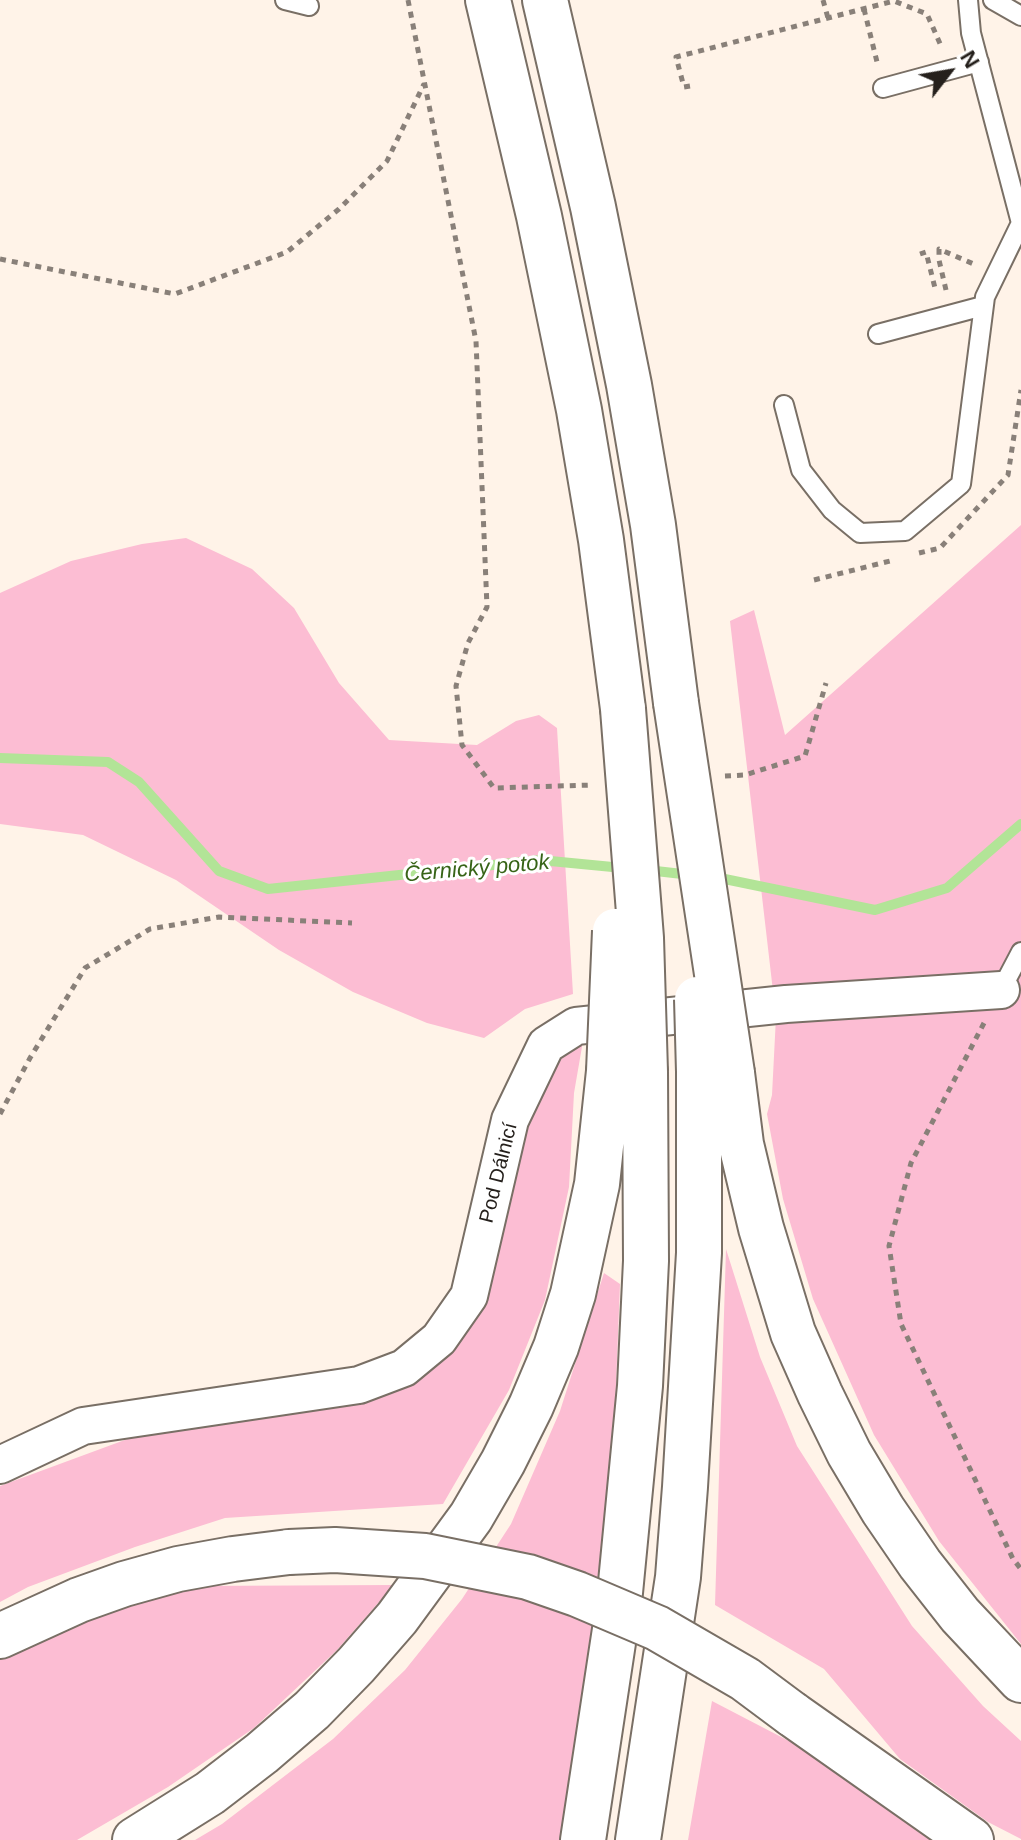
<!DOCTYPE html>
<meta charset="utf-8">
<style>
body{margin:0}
#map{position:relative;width:1021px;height:1840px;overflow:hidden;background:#fff3e8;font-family:Helvetica,sans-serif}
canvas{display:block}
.north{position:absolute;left:909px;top:32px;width:80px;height:80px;-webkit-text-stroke:6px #fff;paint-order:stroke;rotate:59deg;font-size:22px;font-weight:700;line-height:32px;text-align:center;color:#25201c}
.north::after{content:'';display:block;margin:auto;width:28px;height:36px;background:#25201c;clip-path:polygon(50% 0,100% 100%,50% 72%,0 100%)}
</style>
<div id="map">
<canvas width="1021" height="1840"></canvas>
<div class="north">N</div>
</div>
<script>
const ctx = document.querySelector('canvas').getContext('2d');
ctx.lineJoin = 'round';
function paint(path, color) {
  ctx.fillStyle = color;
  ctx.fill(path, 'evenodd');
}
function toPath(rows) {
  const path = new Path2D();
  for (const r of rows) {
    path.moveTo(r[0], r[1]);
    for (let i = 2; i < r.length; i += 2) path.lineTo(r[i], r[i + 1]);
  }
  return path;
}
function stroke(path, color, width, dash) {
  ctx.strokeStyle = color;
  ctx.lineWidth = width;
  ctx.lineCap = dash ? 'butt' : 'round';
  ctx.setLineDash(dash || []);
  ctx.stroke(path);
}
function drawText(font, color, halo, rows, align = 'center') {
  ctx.font = font + ' Helvetica,sans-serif';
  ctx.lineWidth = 6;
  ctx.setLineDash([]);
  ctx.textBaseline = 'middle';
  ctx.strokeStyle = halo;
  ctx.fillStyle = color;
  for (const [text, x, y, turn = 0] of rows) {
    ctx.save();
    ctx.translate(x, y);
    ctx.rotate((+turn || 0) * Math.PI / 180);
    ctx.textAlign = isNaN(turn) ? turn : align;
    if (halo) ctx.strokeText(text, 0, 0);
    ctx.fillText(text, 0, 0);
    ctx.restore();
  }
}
const green = toPath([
 [1021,525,1021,1644,939,1541,874,1435,813,1299,783,1199,767,1114,772,1095,776,1017,730,621,754,610,785,735],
 [186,538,252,569,294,608,339,683,389,740,477,745,516,721,539,715,557,728,573,994,525,1009,484,1038,427,1023,353,992,279,950,176,880,83,835,0,824,0,593,71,561,142,544],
 [583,1041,574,1093,569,1187,545,1300,509,1390,443,1504,225,1518,135,1547,28,1587,0,1602,0,1486,160,1427,367,1398,419,1381,452,1351,485,1297,530,1117,547,1071],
 [726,1249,760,1357,797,1446,912,1626,983,1706,1021,1741,1021,1839,988,1822,900,1759,824,1669,715,1605],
 [604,1273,620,1284,615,1410,591,1645,560,1840,195,1840,222,1824,333,1739,405,1670,462,1599,511,1524,560,1411],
 [394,1585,337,1650,254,1728,168,1787,77,1840,0,1840,0,1660,105,1610,192,1586],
 [712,1701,812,1753,935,1840,688,1840]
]);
const stream = toPath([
 [0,758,108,762,139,782,219,871,268,889,540,860,623,868],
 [647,870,691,875],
 [715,877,875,910,947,888,1021,824]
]);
const path = toPath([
 [408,0,476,341,487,607,468,643,456,686,462,745,494,788,592,785],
 [823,0,828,18],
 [864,9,878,66],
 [690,86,684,87,676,57,894,1,927,14,941,46],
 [920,254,926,252,936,292],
 [0,259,175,294,287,252,339,209,387,161,424,84],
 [946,290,939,260,939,249,976,265],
 [919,553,940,548,1008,475,1021,390],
 [814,580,894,560],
 [725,776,745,775,805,756,826,683],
 [984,1023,911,1163,889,1246,901,1324,1013,1559,1021,1569],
 [0,1114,30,1058,85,968,150,929,219,917,352,923]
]);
const lane = toPath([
 [285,0,309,6],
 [993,0,1021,16],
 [883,88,979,62],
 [878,334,983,306],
 [784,405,801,470,832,510,860,533,905,531,961,484,985,297,1021,223,971,33,968,0],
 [1001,990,1021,952]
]);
const street = toPath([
 [0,1465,83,1426,359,1385,404,1368,439,1339,469,1296,510,1120,546,1045,576,1026,786,1004,1001,990]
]);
const highway = toPath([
 [488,0,539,216,579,410,601,540,623,709],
 [545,0,593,207,629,385,653,525,676,703],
 [732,1073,741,1144,761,1228,793,1333,820,1394,849,1453,883,1510,920,1564,960,1615,1021,1680],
 [0,1636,79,1600,124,1584,178,1569,233,1559,289,1552],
 [792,1714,971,1840],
 [135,1840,210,1793,262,1753,312,1710,356,1665,397,1618,471,1517,503,1462,531,1406,556,1347,573,1294,597,1184,609,1071],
 [583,1840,619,1603,640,1386,646,1261,645,1072],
 [638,1840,678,1577,685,1487,699,1253,699,1072]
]);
const highwayBridge = toPath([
 [676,703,732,1073],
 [623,709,641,938,645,1072],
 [697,999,699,1072],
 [609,1071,615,931],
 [289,1552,335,1550,425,1556,528,1577,577,1594,657,1628,745,1679,792,1714]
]);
const streetNames = [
 ["Pod Dálnicí",499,1173,-76]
];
const waterNames = [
 ["Černický potok",477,869,-5]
];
paint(green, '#fcbdd3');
stroke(stream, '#b2e497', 10);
stroke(lane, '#796f65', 22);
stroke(street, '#796f65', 40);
stroke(highway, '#796f65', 48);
stroke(path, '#898079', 5, [6, 6]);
stroke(lane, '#fff', 18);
stroke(street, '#fff', 36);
stroke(highway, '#fff', 44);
stroke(highwayBridge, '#796f65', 48, []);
stroke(highwayBridge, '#fff', 44);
drawText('20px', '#25201c', '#fff', streetNames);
drawText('italic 22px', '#376417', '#fff', waterNames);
</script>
